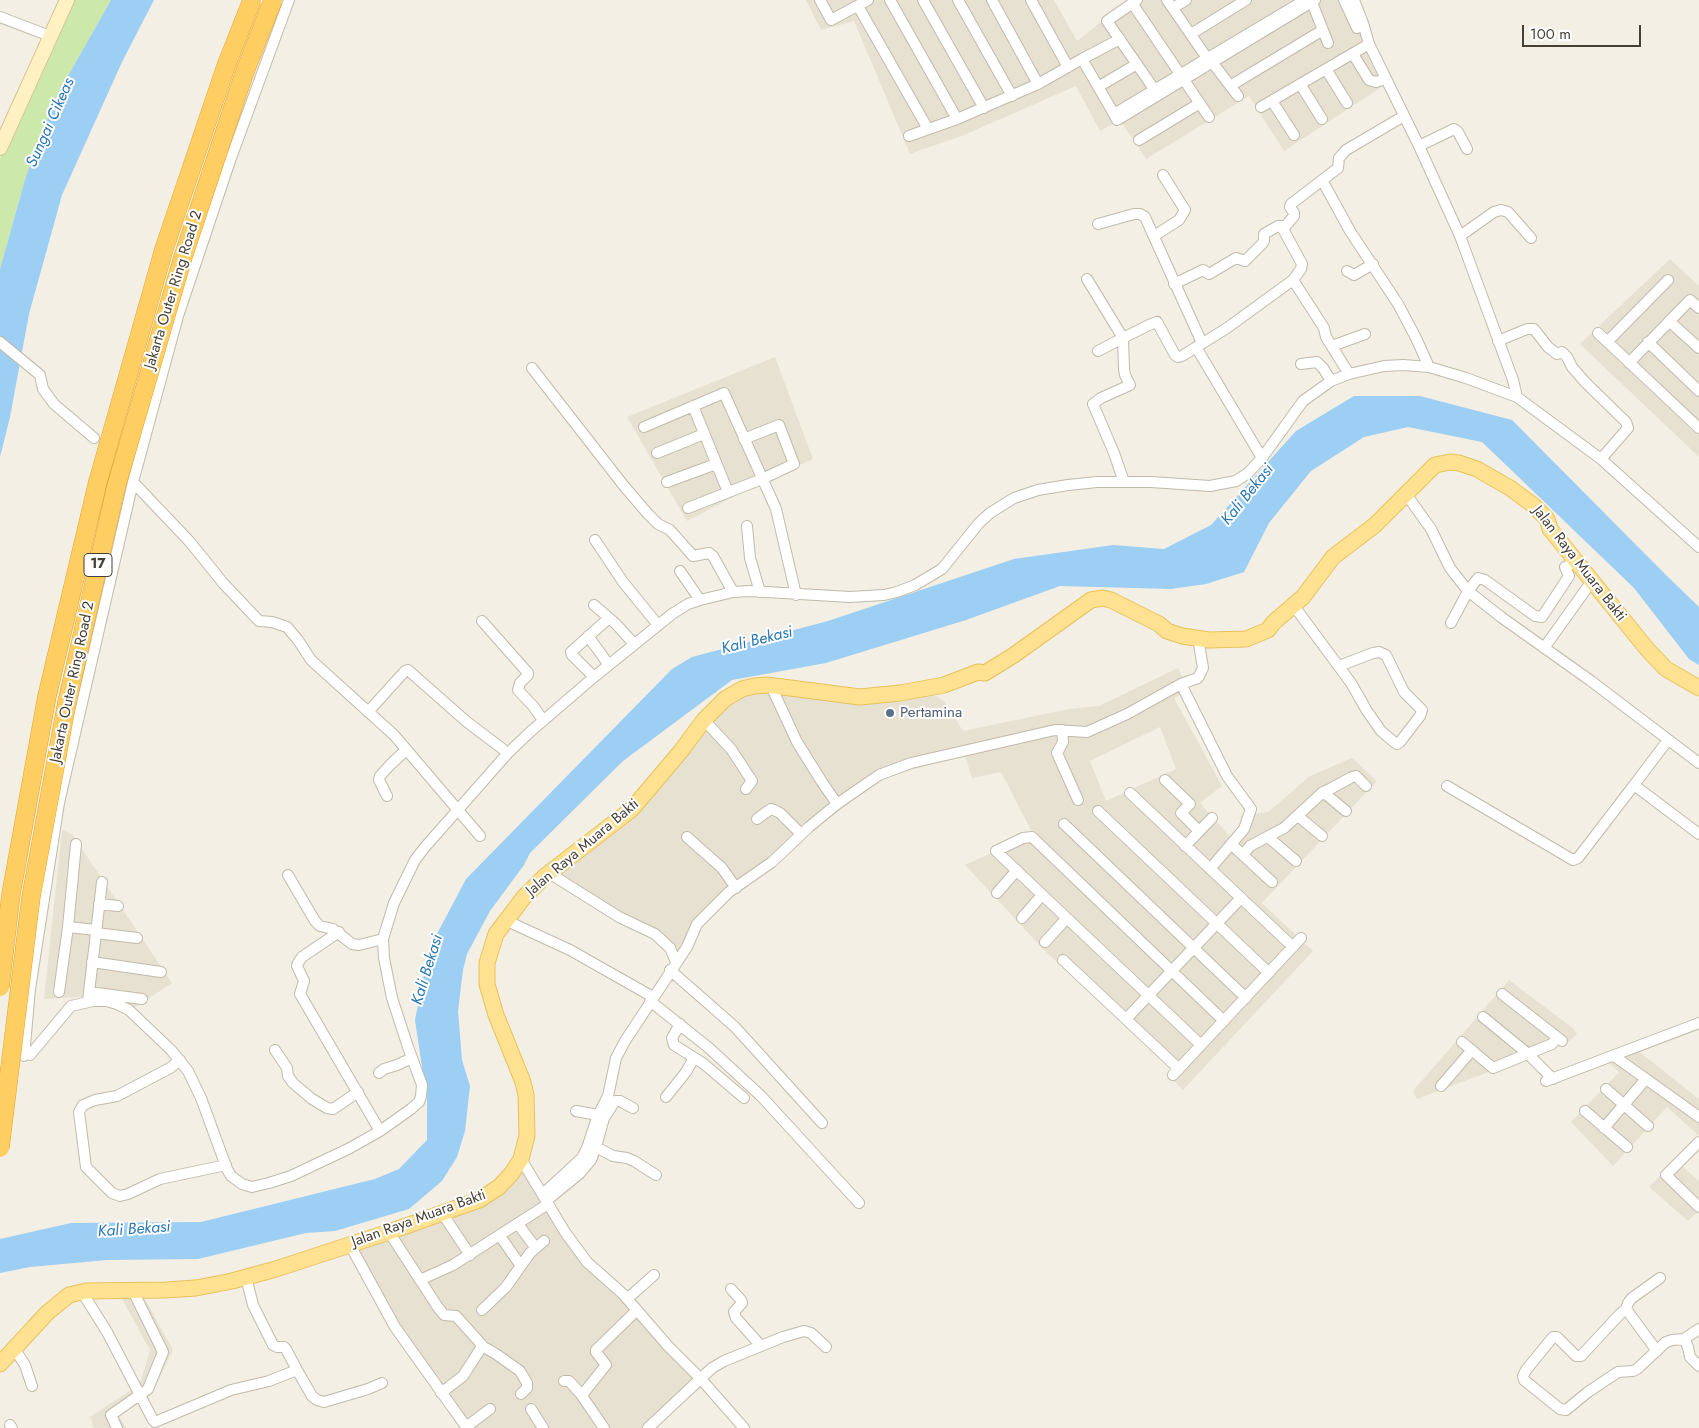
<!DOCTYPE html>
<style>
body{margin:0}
#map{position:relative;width:1699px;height:1428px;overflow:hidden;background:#f3efe4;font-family:Jost,sans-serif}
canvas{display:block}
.scale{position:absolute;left:1522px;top:25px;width:119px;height:22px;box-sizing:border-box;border:2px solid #453f34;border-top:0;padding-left:6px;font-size:15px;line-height:18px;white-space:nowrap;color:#453f34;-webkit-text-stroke:4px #fff;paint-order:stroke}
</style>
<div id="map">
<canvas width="1699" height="1428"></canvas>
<div class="scale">100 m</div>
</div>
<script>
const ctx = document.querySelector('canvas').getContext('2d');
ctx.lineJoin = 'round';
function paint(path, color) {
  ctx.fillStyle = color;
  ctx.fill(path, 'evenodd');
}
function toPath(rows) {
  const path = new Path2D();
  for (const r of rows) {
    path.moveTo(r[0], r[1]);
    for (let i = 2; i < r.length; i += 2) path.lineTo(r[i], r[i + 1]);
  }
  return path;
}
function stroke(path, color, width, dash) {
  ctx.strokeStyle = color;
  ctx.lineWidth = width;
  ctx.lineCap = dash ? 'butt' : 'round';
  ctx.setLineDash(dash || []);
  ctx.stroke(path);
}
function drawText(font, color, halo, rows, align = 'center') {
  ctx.font = font + ' Jost,sans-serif';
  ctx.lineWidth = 4;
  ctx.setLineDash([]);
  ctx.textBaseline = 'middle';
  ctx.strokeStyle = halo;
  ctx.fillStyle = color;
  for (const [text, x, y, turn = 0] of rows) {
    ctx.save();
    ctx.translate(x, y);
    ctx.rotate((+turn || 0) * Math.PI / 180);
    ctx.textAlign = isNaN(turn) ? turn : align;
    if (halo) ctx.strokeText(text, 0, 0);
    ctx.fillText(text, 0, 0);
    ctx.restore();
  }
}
const residential = toPath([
 [806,0,1054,0,1077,41,1102,21,1132,0,1348,0,1360,29,1368,56,1383,86,1284,151,1249,96,1146,159,1120,120,1100,131,1076,86,964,135,910,154,854,21,821,30],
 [1670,259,1699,286,1699,457,1580,344],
 [775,357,813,459,768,479,687,521,627,417],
 [1178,668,1190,690,1174,698,1222,786,1200,803,1232,839,1242,828,1241,816,1268,812,1310,776,1352,758,1377,781,1262,903,1313,951,1183,1090,1169,1076,1174,1070,1044,950,965,865,1033,834,1001,772,972,778,965,755,883,778,815,829,764,873,724,901,698,931,686,954,671,959,656,940,548,878,576,857,716,712,741,695,763,689,932,694,944,701,963,731,1069,709,1099,706],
 [1160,727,1176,769,1106,801,1090,761],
 [62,830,72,834,172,983,134,1008,100,996,44,999],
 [1509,980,1574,1029,1577,1034,1568,1042,1417,1099,1413,1091],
 [1637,1050,1699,1099,1699,1150,1682,1166,1699,1181,1699,1211,1688,1221,1649,1187,1699,1136,1667,1107,1613,1166,1571,1122,1619,1072,1609,1063],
 [525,1161,590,1263,704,1378,650,1428,468,1428,349,1248,490,1202],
 [121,1297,144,1297,173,1350,154,1390,119,1416,126,1428,94,1428,90,1417,140,1384,150,1350]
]);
const green = toPath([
 [72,0,111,0,55,99,26,176,0,269,0,158]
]);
const water = toPath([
 [111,0,154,0,122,62,62,195,29,314,10,417,0,457,0,269,26,176,55,99],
 [1354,396,1420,396,1512,420,1664,573,1699,607,1699,665,1689,659,1634,588,1482,442,1408,427,1364,437,1311,471,1269,523,1244,572,1206,584,1171,589,1060,586,966,620,826,663,732,680,623,761,530,853,524,865,490,911,467,954,463,970,458,1011,462,1060,470,1086,465,1131,457,1157,442,1181,409,1209,335,1231,306,1233,198,1259,107,1260,30,1267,0,1273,0,1239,71,1223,201,1222,375,1179,399,1169,427,1140,427,1100,415,1020,429,949,466,879,672,669,692,657,828,621,1014,559,1113,545,1164,549,1211,525,1296,431]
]);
const street = toPath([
 [820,0,831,20,868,0],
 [890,0,957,119],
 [923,0,984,108],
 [958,0,1012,96],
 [992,0,1038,84],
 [1031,0,1068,67],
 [1137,0,1107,21,1154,89],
 [1167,0,1207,58,1212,62,1238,96],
 [1305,0,1114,114,1117,120,1315,0],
 [1311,0,1328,43],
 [1344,0,1357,28],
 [1354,0,1363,23,1369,44,1419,146,1460,236,1513,380,1517,397],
 [1132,3,1209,117],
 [858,6,928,129],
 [1173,8,1186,0],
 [0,17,50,36],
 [1191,34,1246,0],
 [1353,54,1369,80,1376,82,1386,79],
 [1082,59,1120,39],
 [1326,69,1347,103],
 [1300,84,1322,119],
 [1230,86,1323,30],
 [1098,87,1137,64],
 [1272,101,1294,135],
 [1261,107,1369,44],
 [909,136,957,119,1038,84,1082,59,1114,114],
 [1139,140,1200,103],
 [1419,146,1454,129,1458,132,1467,149],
 [1322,180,1350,231,1398,304,1416,338,1429,367],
 [1098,224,1134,214,1140,214,1145,217,1202,343],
 [1154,236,1179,220,1185,210,1163,175],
 [1460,236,1494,212,1501,210,1508,212,1531,238],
 [1347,271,1354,275,1373,264],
 [1087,279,1123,338,1149,325,1157,322,1175,355,1178,357,1182,356,1227,328,1293,280,1301,269,1302,264,1283,229,1294,216,1294,213,1290,207,1291,204,1338,168,1339,158,1346,150,1404,116],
 [1293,280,1324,328,1326,337,1349,374],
 [1174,284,1203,270,1209,274,1236,258,1245,261,1262,244,1264,241,1264,234,1278,226,1284,226],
 [1669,321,1699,348],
 [1598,333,1699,428],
 [1498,341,1527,329,1534,329,1548,347,1557,354,1562,352,1567,357,1572,367,1586,383,1626,422,1628,428,1601,459],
 [0,342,40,375,43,389,54,404,94,438],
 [1607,342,1668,280],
 [1648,342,1699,391],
 [1332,346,1365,334],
 [1196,347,1262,458],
 [1098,351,1123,338,1124,369,1125,375,1130,385,1101,398,1093,404,1114,453,1124,482],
 [1629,363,1690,300,1699,308],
 [1301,364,1317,362,1323,368,1331,381],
 [532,368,624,486,648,514,658,524,670,530,693,556,709,553,713,556,733,592],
 [693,406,728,492],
 [644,427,724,393,776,509,796,595],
 [657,453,704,434],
 [133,482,190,542,223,583,259,621,272,622,287,627,298,640,311,660,394,735,480,836],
 [667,482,716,464],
 [1406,494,1431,529,1450,568,1468,591,1501,617,1591,681,1699,763],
 [688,508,762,479,794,464,779,425,744,439],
 [747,526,750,558,760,592],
 [595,540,623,582,658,625],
 [680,571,700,600],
 [594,605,616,624,634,644],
 [1294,606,1351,683,1367,711,1381,731,1394,742,1397,744,1400,742,1420,716,1422,710,1404,692,1386,655,1379,652,1373,653,1339,666],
 [482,621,528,673,528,675,520,683,518,690,533,706,543,720],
 [1451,623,1468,591,1478,578,1485,580,1535,616,1542,617,1569,576,1565,567,1577,562],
 [588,636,609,665],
 [1544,648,1592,581],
 [594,677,572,655,571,652,609,618],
 [1181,684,1227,776,1251,809,1244,829,1210,869],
 [771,686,797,742,822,782,837,804],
 [368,712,405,671,408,670,467,722,508,753],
 [704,720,731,749,752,781,746,789],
 [1062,730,1063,742,1057,753,1078,800],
 [1668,740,1634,785,1699,834],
 [1165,780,1190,804,1181,813,1199,831],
 [1447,786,1573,860,1578,858,1634,785],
 [1323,792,1346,811],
 [1130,793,1293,947],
 [387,796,379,780,380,776,390,765,406,750],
 [1098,811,1269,973],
 [1298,816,1322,836],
 [757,819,765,813,771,809,774,810,780,813,801,834],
 [1064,824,1246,998],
 [687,837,722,868,736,888],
 [1268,837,1296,861],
 [1231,844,1272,882],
 [1185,846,1212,818],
 [1243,855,1250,846,1284,828,1323,792,1330,789,1352,777,1356,776,1366,786],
 [549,873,619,917,655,934,670,948,676,962],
 [288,875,315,921,320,926,333,929,352,944,359,945,383,939],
 [997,893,1017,870],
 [99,904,118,906],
 [1022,918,1042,895],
 [505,920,570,950,653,997],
 [68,927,76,844],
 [339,932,302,957,298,963,297,966,304,981,300,994,380,1131],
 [96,933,137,938],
 [1045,942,1067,918],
 [1063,960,1179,1069],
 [92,962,161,972],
 [670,970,735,1027,822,1123],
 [59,992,68,927,96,930],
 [89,992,142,999],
 [1502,994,1562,1041],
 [88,1001,102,882],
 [650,1001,709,1048,761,1096,859,1203],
 [1483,1017,1527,1053,1553,1079],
 [1126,1019,1241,898],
 [680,1024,672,1038,674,1045,704,1064,744,1098],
 [1462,1042,1493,1068,1552,1044,1557,1038],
 [1201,1045,996,851,1023,838,1032,837,1224,1021],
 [275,1050,287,1068,288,1076,293,1083,312,1099,327,1108,333,1109,358,1092],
 [30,1055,71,1006,93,1001,106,1001,117,1004,129,1010,171,1050,188,1071,201,1098,227,1169,231,1176,242,1184,252,1187,269,1183,291,1176,350,1148,380,1131,411,1109,419,1102,421,1096,422,1085,408,1047,392,998,384,958,383,939,394,903,415,860,425,847,508,753,530,732,594,677,672,614,688,604,700,600,733,592,750,591,850,597,884,595,897,592,915,585,942,569,979,523,990,513,1014,498,1038,490,1068,485,1097,482,1151,482,1210,486,1236,481,1248,473,1262,458,1303,401,1331,381,1349,374,1384,366,1403,365,1429,367,1466,378,1517,397,1601,459,1699,547],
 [24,1056,30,989,59,803,133,482,178,316,231,158,289,0],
 [1614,1056,1699,1117],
 [180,1060,170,1068,117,1096,95,1100,83,1105,79,1112,86,1167,112,1193,120,1196,128,1194,160,1179,226,1165],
 [379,1073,384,1069,397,1065,412,1058],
 [1173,1075,1301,938],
 [1546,1081,1699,1023],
 [1441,1086,1472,1050],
 [1606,1089,1648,1126],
 [666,1097,686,1072,694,1058],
 [576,1111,598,1115],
 [1585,1111,1627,1147],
 [1604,1128,1645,1080],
 [596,1147,613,1156,627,1158,634,1161,656,1175],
 [521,1159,565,1232,587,1262,623,1294,668,1346,701,1379,744,1428],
 [543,1194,582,1158,587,1148,598,1115,608,1096,616,1058,625,1041,687,947,697,924,729,892,772,862,809,827,837,804,879,775,911,763,1055,730,1087,732,1127,714,1181,684,1198,678,1203,668,1198,638],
 [546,1201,579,1174,591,1160,596,1147,604,1118,615,1101,620,1101,633,1108],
 [1699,1207,1666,1175,1699,1142],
 [442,1213,470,1255],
 [518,1224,535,1247],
 [389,1232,437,1306,444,1315,456,1316,482,1345,481,1348,463,1376,441,1393],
 [500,1236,521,1266],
 [350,1245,395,1327,467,1428],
 [420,1280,453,1265,548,1204],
 [731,1289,741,1300,742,1303,734,1312,736,1318,761,1346],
 [82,1292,107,1332,153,1420,155,1422,231,1390,269,1381,297,1370,286,1349,284,1347,277,1347,273,1345,253,1305,246,1277],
 [627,1299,654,1275],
 [1626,1309,1620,1314,1581,1356,1576,1356,1557,1337,1553,1337,1526,1370,1523,1376,1524,1380,1560,1409,1566,1410,1588,1392,1618,1372,1633,1371,1637,1369,1666,1342,1672,1340,1684,1339,1699,1329],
 [482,1310,506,1287,530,1253,544,1241],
 [1684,1339,1688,1347,1690,1357,1699,1366],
 [482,1346,496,1354,520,1371,527,1383,527,1388,521,1394],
 [14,1348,25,1365,32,1386],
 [1657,1351,1626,1309,1628,1303,1632,1298,1660,1278],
 [297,1370,312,1396,317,1400,324,1402,368,1389,382,1383],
 [564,1381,569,1381,580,1393,604,1428],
 [582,1395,606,1365,596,1352,596,1350,637,1310],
 [531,1409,543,1428],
 [10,1425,12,1428],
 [466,1427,490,1409],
 [117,1428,111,1415,148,1389,163,1352,133,1291],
 [648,1428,712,1368,724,1361,783,1337,804,1331,811,1333,826,1347]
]);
const secondary = toPath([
 [0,148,67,0]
]);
const primary = toPath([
 [0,1364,47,1313,69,1295,86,1291,166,1290,196,1288,232,1281,276,1269,389,1232,479,1200,499,1187,512,1173,521,1159,527,1136,526,1095,523,1082,496,1015,487,984,487,963,496,934,524,897,544,877,632,809,681,751,704,720,725,699,742,689,754,686,767,685,860,697,900,693,944,685,978,672,985,673,1014,655,1091,600,1103,598,1111,600,1159,624,1167,631,1182,636,1209,640,1246,639,1268,630,1273,623,1303,597,1333,557,1375,525,1435,465,1450,462,1459,463,1477,469,1510,488,1533,505,1547,519,1550,529,1592,581,1647,649,1666,669,1699,688]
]);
const highwayBridge = toPath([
 [0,987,11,894,47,696,98,481,164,249,226,66,252,0],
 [0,1148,31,897,67,702,116,487,183,257,244,74,273,0]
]);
const markers = [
 [890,713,5,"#5c6f8a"]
];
const shields = [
 [98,565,28]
];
const shieldNames = [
 ["17",98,565]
];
const streetNames = [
 ["Jakarta Outer Ring Road 2",174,290,-73],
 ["Jalan Raya Muara Bakti",1579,564,52],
 ["Jakarta Outer Ring Road 2",73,682,-78],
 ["Jalan Raya Muara Bakti",583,848,-40],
 ["Jalan Raya Muara Bakti",419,1219,-20]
];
const serviceNames = [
 ["Pertamina",900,713]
];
const waterNames = [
 ["Sungai Cikeas",51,123,-66],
 ["Kali Bekasi",1248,495,-51],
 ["Kali Bekasi",757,641,-14],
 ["Kali Bekasi",428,970,-73],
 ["Kali Bekasi",134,1230,-4]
];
paint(residential, '#e7e1d2');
paint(green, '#cce9ab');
paint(water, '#9dcef3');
stroke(street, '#c1baa9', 12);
stroke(secondary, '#d5c492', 16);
stroke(primary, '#e8c15d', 17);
stroke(street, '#fff', 10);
stroke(secondary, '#fff1c2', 14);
stroke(primary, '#ffe291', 15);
stroke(highwayBridge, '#e3a42e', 19, []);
stroke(highwayBridge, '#ffce63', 18);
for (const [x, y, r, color] of markers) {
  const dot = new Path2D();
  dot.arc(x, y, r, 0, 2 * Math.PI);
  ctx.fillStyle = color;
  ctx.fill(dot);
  stroke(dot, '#fff', 2);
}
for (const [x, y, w] of shields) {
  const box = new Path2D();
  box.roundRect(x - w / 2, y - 11.5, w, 23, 4);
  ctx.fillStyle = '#fff';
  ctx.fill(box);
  stroke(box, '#453f34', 1);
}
drawText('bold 14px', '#453f34', null, shieldNames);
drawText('15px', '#453f34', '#fff', streetNames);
drawText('15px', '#4e5e75', '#fff', serviceNames, 'left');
drawText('italic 16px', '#2977b4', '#fff', waterNames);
</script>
